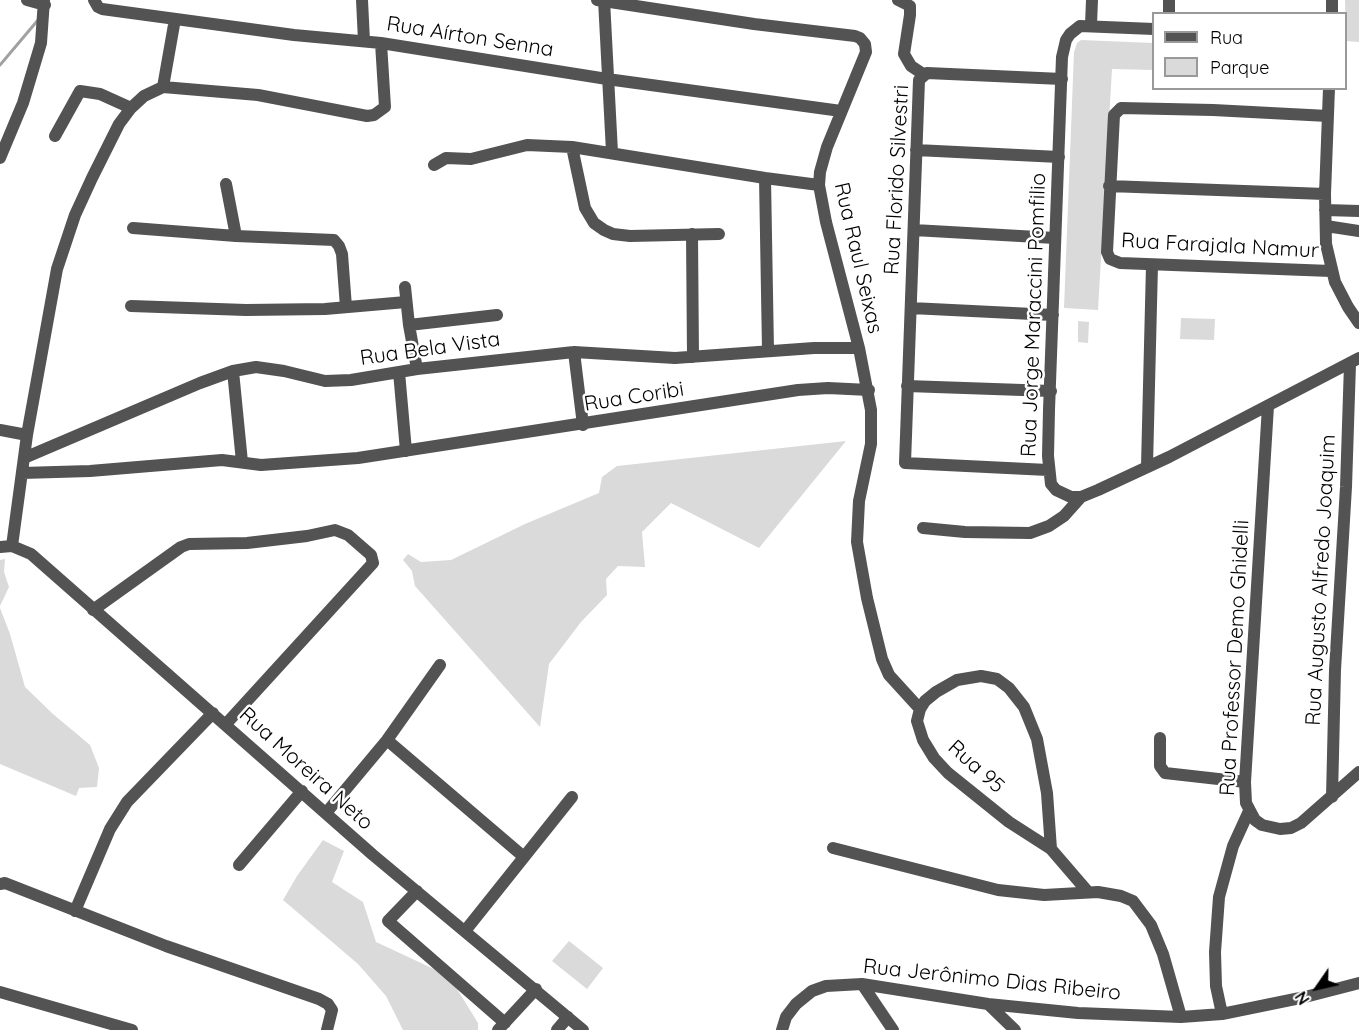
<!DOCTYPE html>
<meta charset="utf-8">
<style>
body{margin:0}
#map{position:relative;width:1359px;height:1030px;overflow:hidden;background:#fff;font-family:Quicksand,sans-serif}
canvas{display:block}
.legend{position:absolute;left:1152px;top:12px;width:195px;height:78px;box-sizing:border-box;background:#fff;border:2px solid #999;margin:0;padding:8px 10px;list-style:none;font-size:18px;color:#000}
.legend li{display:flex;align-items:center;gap:12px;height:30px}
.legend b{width:30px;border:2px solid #999}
.north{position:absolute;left:1287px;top:958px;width:60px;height:60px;-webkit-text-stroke:4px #fff;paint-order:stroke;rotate:236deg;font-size:16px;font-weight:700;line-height:24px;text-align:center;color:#000}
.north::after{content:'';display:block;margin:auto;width:21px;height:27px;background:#000;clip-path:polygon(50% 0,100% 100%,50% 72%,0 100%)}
</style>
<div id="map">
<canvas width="1359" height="1030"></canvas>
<ul class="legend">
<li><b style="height:8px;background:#535353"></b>Rua</li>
<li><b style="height:16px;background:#dadada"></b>Parque</li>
</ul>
<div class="north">N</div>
</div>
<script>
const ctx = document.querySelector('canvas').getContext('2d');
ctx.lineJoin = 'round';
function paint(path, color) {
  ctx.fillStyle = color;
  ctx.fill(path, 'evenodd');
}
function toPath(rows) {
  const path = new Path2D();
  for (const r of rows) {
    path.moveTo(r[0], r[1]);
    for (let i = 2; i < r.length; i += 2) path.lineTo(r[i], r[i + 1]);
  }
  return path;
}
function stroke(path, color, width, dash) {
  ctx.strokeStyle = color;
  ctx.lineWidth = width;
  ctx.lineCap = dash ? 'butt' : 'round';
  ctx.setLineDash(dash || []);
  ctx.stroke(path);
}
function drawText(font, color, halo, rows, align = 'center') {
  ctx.font = font + ' Quicksand,sans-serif';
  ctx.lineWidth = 5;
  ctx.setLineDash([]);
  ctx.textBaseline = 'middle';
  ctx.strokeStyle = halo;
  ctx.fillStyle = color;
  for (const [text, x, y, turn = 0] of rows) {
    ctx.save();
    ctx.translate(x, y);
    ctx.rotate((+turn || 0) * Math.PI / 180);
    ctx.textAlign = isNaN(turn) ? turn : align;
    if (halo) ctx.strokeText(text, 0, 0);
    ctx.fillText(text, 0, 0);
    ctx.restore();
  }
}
const green = toPath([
 [1345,0,1359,0,1359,42,1346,41],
 [1081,40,1153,43,1153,70,1112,69,1098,310,1064,308,1074,52,1077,43],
 [1181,318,1215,319,1214,340,1180,339],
 [1078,321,1089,322,1088,343,1078,342],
 [846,441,759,548,671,503,642,532,645,567,618,566,606,579,607,595,581,622,549,664,540,727,415,586,412,571,403,560,408,554,421,562,451,560,525,524,599,493,602,477,617,466],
 [5,559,4,572,9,587,0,606,0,560],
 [0,608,10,634,25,687,53,714,90,745,99,768,97,787,79,788,76,796,0,764],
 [323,840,344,851,332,882,363,902,376,942,449,976,478,1023,478,1030,403,1030,386,996,358,964,283,900,297,876],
 [569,941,603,968,587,989,552,961]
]);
const stream = toPath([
 [0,65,38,20]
]);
const street = toPath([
 [27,0,45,5],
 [94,0,98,7,102,9,294,35,381,43,607,79,841,111],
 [362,0,364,41],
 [597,0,754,24,855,36,860,38,865,44,866,52,827,147,820,172,819,185,826,222,859,348,871,410,871,444,859,501,857,542,867,598,882,659,889,675,920,709],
 [604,0,612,152],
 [898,0,910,6,910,15,904,54,911,66,923,74],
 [1169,0,1169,14],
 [1332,14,1332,0],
 [1091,25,1092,0],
 [1154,29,1080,26,1070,34,1066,40,1062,57,1049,410,1048,456,1051,484,1056,490,1071,497,1081,497,1098,490,1169,457,1359,358],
 [163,87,175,19],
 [1329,88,1325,194,1326,244,1335,282,1348,307,1359,323],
 [1328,116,1213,110,1121,108,1114,115,1107,252,1110,259,1120,263,1331,271],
 [55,136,80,91,100,94,131,108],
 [572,147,585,208,594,223,604,230,613,234,630,236,719,234],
 [916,150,1059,157],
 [0,158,23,103,41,43,44,0],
 [434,165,446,158,471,159,527,145,572,147,765,178,819,185],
 [765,178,768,350],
 [226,184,236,236],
 [1109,186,1325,194],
 [1325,210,1359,211],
 [1326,226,1359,231],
 [133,228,236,236,334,240,339,246,342,254,346,307],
 [914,230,1055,238],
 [692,234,693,357],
 [405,287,409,325,417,369],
 [131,306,246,310,325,309,406,302],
 [911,308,1053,315],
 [409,325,497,315],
 [574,352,583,425],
 [233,371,242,462],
 [399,372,406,451],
 [907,386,1051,391],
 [1268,406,1245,782,1246,803,1255,820,1262,825,1280,829,1291,828,1301,823,1359,772],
 [0,430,27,435],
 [24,458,200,383,233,371,256,367,284,371,325,381,351,380,417,369,574,352,675,358,814,348,859,348],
 [1147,466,1152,265],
 [1048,470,905,463,919,80,927,73,1062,79],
 [22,473,90,471,222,460,261,465,358,458,798,390,828,388,869,390],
 [923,528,965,532,1030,533,1049,526,1064,516,1081,497],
 [12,546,27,435,57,269,75,215,92,178,119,124,131,108,144,96,163,87,258,95,367,116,374,115,385,107,381,43],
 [0,547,12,546,31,554,373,855,583,1030],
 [93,610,181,547,189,544,247,543,307,536,335,530,348,535,371,555,373,563,226,724],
 [1160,738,1160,766,1165,773,1245,782],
 [387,740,524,857],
 [1332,797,1335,670,1346,487,1350,364],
 [326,813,387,740,440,665],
 [833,848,998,890,1044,895,1098,892,1121,896,1133,901,1151,925,1163,954,1181,1017],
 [1051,849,1047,793,1037,739,1024,707,1009,688,997,679,981,676,957,680,936,692,925,701,920,709,917,721,923,740,934,758,948,773,1009,822,1051,849,1088,892],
 [239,865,302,791],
 [0,884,5,883,166,946,319,999,328,1004,332,1010,327,1030],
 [417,891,388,921,505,1023],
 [75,911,110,829,127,802,213,713],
 [465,931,572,797],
 [862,984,893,1030],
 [0,992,132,1030],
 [988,1004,1015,1030],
 [1222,1014,1216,986,1215,952,1219,897,1233,846,1249,811],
 [498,1030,536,989],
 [557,1030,568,1017],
 [782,1030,786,1017,796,1004,812,991,826,986,862,984,988,1004,1078,1013,1181,1017,1222,1014,1305,997,1359,983]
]);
const streetNames = [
 ["Rua Aírton Senna",470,37,9],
 ["Rua Florido Silvestri",897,180,-87],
 ["Rua Farajala Namur",1220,246,3],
 ["Rua Raul Seixas",858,258,77],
 ["Rua Jorge Maraccini Pomfilio",1034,315,-88],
 ["Rua Bela Vista",430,349,-8],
 ["Rua Coribi",634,397,-9],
 ["Rua Augusto Alfredo Joaquim",1321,580,-87],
 ["Rua Professor Demo Ghidelli",1235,658,-87],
 ["Rua 95",976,767,42],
 ["Rua Moreira Neto",306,769,42],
 ["Rua Jerônimo Dias Ribeiro",992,980,6]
];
paint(green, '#dadada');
stroke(stream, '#a1a1a1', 3);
stroke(street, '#535353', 12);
drawText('21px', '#000', '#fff', streetNames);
</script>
